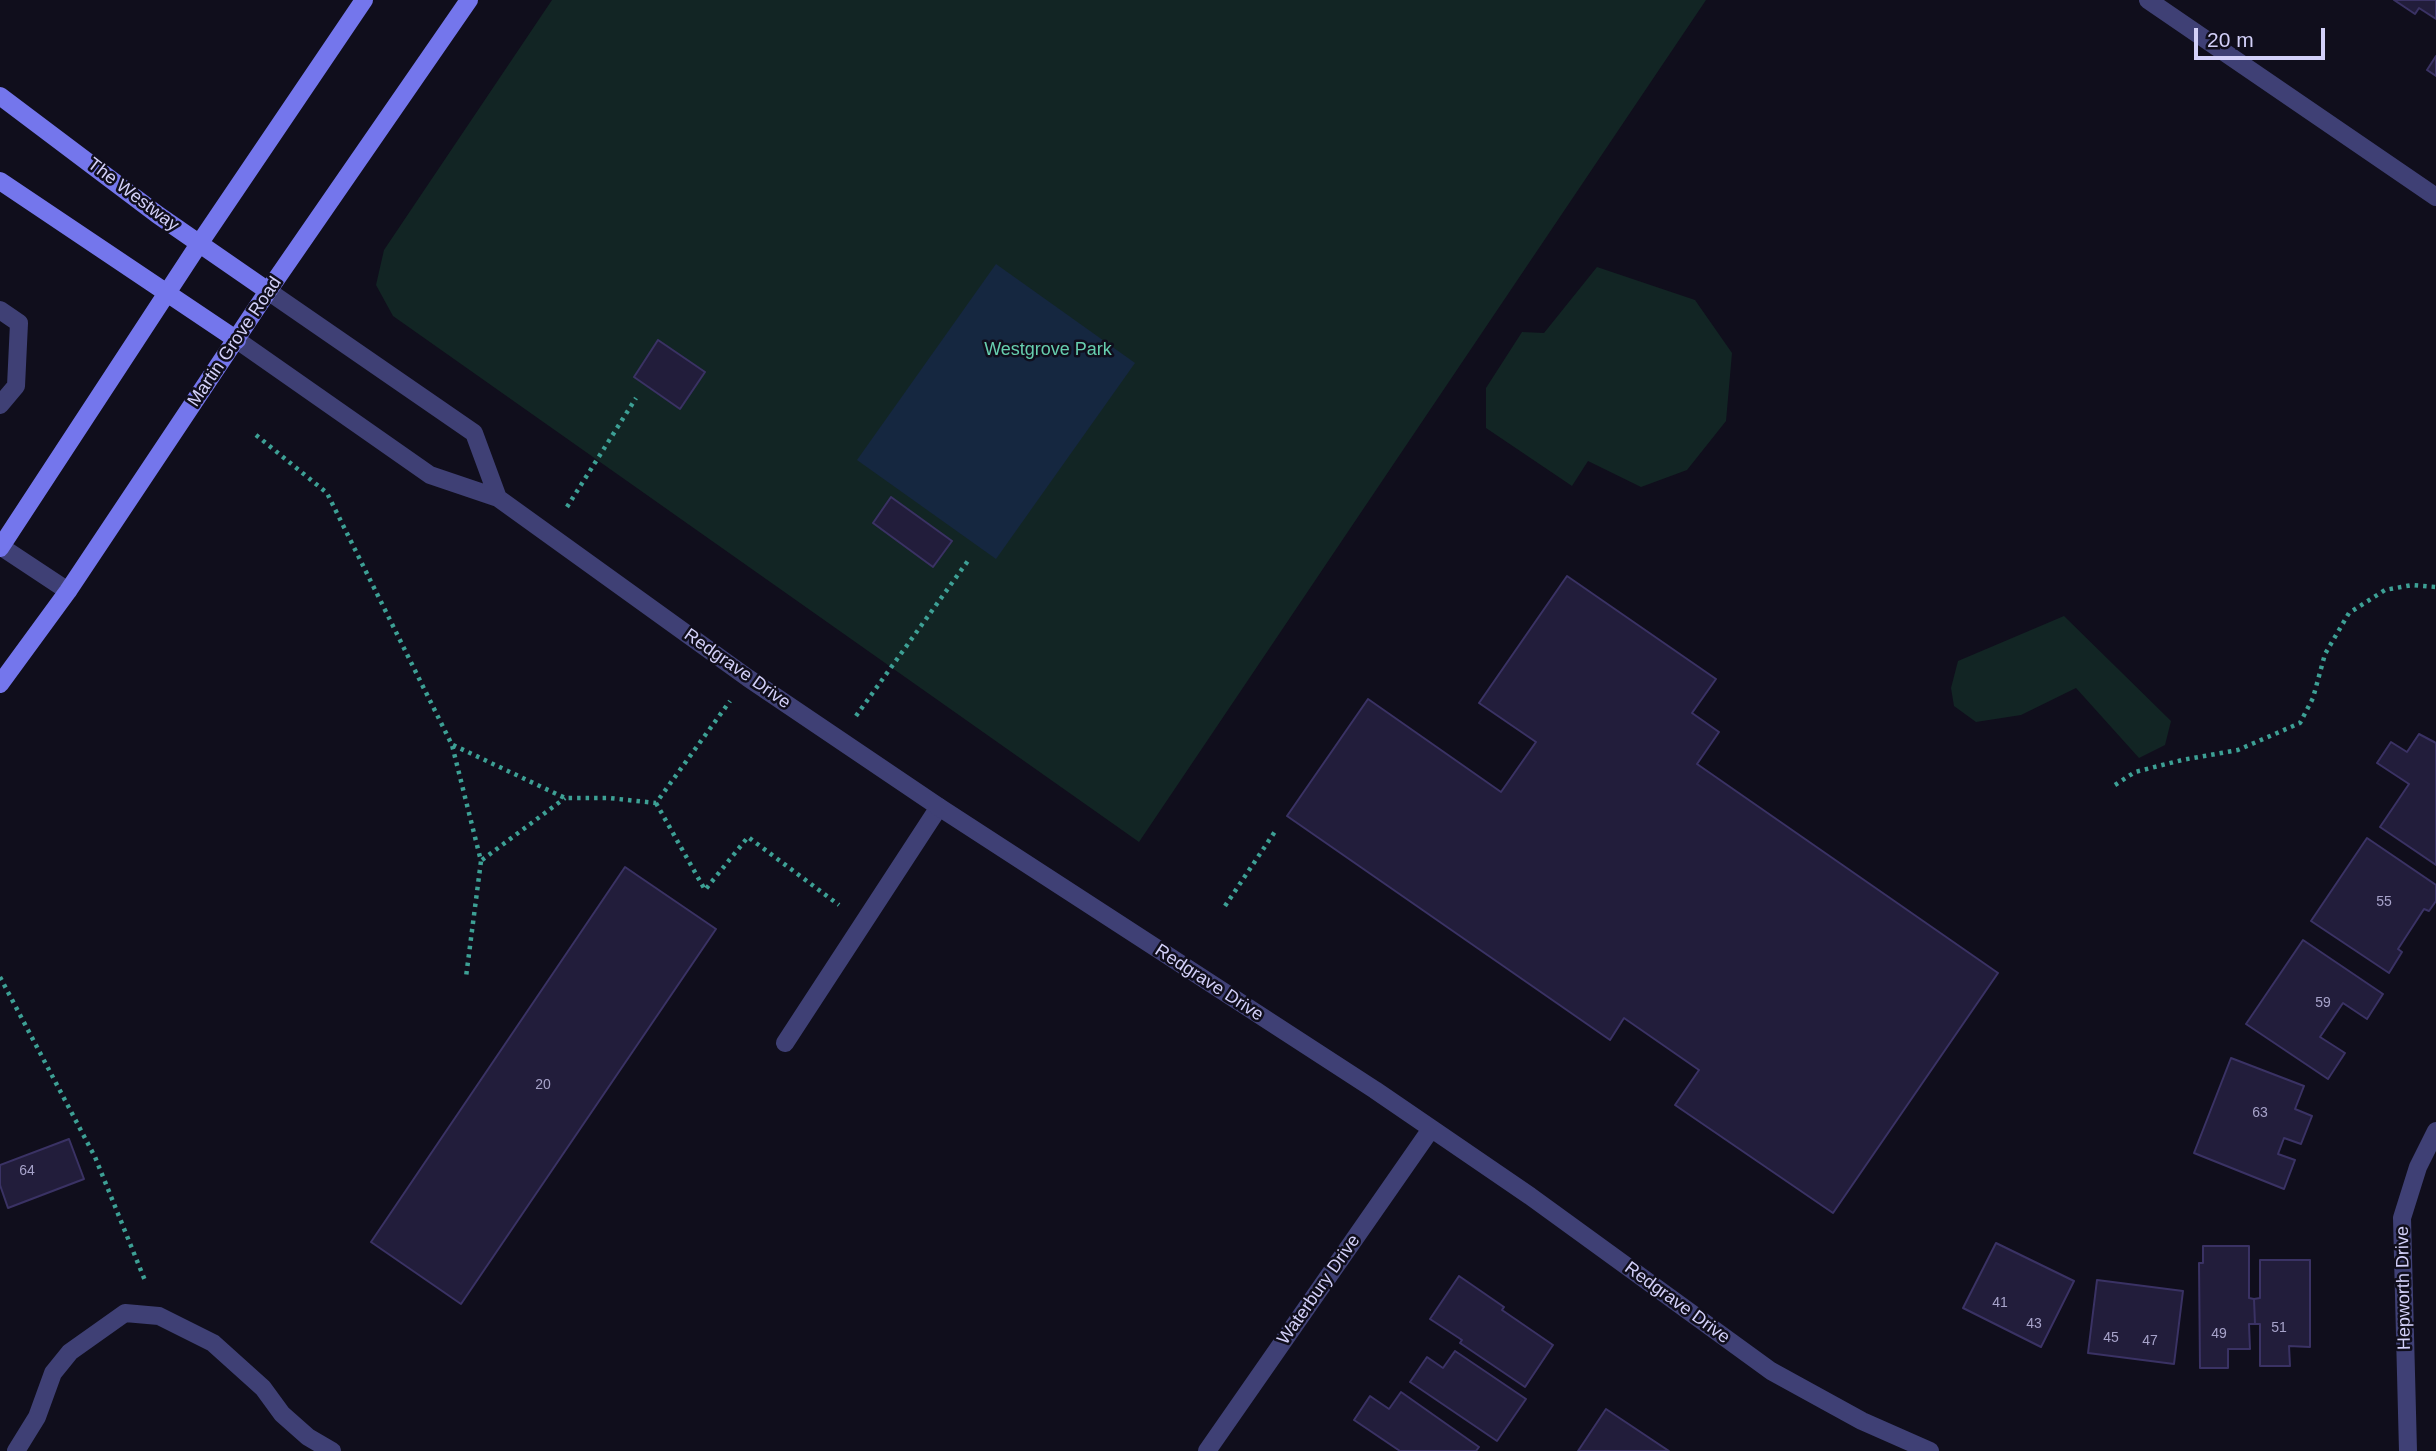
<!DOCTYPE html>
<style>
body{margin:0}
#map{position:relative;width:2436px;height:1451px;overflow:hidden;background:#100e1c;font-family:Arial,sans-serif}
canvas{display:block}
.scale{position:absolute;left:2194px;top:28px;width:131px;height:32px;box-sizing:border-box;border:4px solid #d3d0f9;border-top:0;padding-left:9px;font-size:21px;line-height:24px;white-space:nowrap;color:#d3d0f9;-webkit-text-stroke:5px #100e1c;paint-order:stroke}
</style>
<div id="map">
<canvas width="2436" height="1451"></canvas>
<div class="scale">20 m</div>
</div>
<script>
const ctx = document.querySelector('canvas').getContext('2d');
ctx.lineJoin = 'round';
function paint(path, color) {
  ctx.fillStyle = color;
  ctx.fill(path, 'evenodd');
}
function toPath(rows) {
  const path = new Path2D();
  for (const r of rows) {
    path.moveTo(r[0], r[1]);
    for (let i = 2; i < r.length; i += 2) path.lineTo(r[i], r[i + 1]);
  }
  return path;
}
function stroke(path, color, width, dash) {
  ctx.strokeStyle = color;
  ctx.lineWidth = width;
  ctx.lineCap = dash ? 'butt' : 'round';
  ctx.setLineDash(dash || []);
  ctx.stroke(path);
}
function drawText(font, color, halo, rows, align = 'center') {
  ctx.font = font + ' Arial,sans-serif';
  ctx.lineWidth = 5;
  ctx.setLineDash([]);
  ctx.textBaseline = 'middle';
  ctx.strokeStyle = halo;
  ctx.fillStyle = color;
  for (const [text, x, y, turn = 0] of rows) {
    ctx.save();
    ctx.translate(x, y);
    ctx.rotate((+turn || 0) * Math.PI / 180);
    ctx.textAlign = isNaN(turn) ? turn : align;
    if (halo) ctx.strokeText(text, 0, 0);
    ctx.fillText(text, 0, 0);
    ctx.restore();
  }
}
const green = toPath([
 [552,0,1706,0,1139,842,393,316,376,285,384,250],
 [1597,267,1695,300,1732,353,1726,421,1687,470,1641,487,1588,461,1572,486,1486,428,1486,388,1522,332,1544,333],
 [2064,616,2171,721,2165,745,2139,758,2076,688,2021,715,1976,722,1954,706,1951,688,1958,661]
]);
const water = toPath([
 [996,264,1135,363,996,559,857,460]
]);
const building = toPath([
 [2394,0,2436,0,2436,19,2419,8,2415,14,2394,0],
 [2436,56,2436,76,2427,70,2436,56],
 [658,340,705,372,680,409,634,377,658,340],
 [891,497,952,541,933,567,873,523,891,497],
 [1567,576,1716,679,1692,713,1719,732,1697,764,1998,973,1833,1213,1675,1105,1699,1070,1624,1018,1610,1040,1287,816,1368,699,1501,792,1536,742,1479,703,1567,576],
 [2419,734,2436,743,2436,865,2380,827,2409,784,2377,763,2391,742,2407,752,2419,734],
 [2367,838,2436,885,2436,901,2429,911,2424,909,2398,949,2402,952,2389,973,2311,921,2367,838],
 [625,867,716,929,461,1304,371,1242,625,867],
 [2303,940,2383,994,2367,1019,2343,1003,2320,1037,2345,1053,2328,1079,2246,1024,2303,940],
 [2231,1058,2304,1086,2295,1109,2312,1116,2301,1144,2284,1138,2278,1154,2295,1160,2284,1189,2194,1153,2231,1058],
 [69,1139,84,1179,8,1208,0,1185,0,1165,69,1139],
 [1996,1243,2074,1281,2041,1347,1963,1308,1996,1243],
 [2203,1246,2249,1246,2249,1298,2254,1299,2255,1324,2249,1324,2250,1349,2228,1349,2228,1368,2200,1368,2199,1263,2203,1263,2203,1246],
 [2260,1260,2310,1260,2310,1347,2289,1346,2290,1366,2260,1366,2260,1324,2255,1324,2254,1299,2260,1298,2260,1260],
 [1459,1276,1504,1307,1502,1310,1553,1345,1525,1387,1460,1343,1462,1340,1430,1319,1459,1276],
 [2097,1280,2183,1291,2174,1364,2088,1353,2097,1280],
 [1455,1351,1526,1399,1497,1441,1410,1382,1427,1357,1443,1368,1455,1351],
 [1401,1392,1479,1447,1476,1451,1400,1451,1354,1420,1370,1396,1389,1409,1401,1392],
 [1606,1409,1669,1451,1578,1451,1606,1409]
]);
const path = toPath([
 [256,435,327,493,452,745,481,861,466,977],
 [567,507,636,398],
 [856,716,970,558],
 [453,745,565,798,609,798,656,803,730,701],
 [2115,785,2135,772,2182,760,2238,750,2300,723,2313,698,2325,654,2349,613,2385,590,2412,585,2436,587],
 [656,803,705,890,748,837,839,905],
 [482,860,565,798],
 [1225,906,1276,830],
 [0,977,95,1157,146,1283]
]);
const service = toPath([
 [2148,0,2436,197],
 [0,310,19,323,16,386,0,405],
 [0,546,68,591],
 [785,1043,939,807]
]);
const minor = toPath([
 [268,291,474,433,498,498],
 [237,340,430,475,498,498,748,678,939,807,1375,1090,1530,1196,1771,1371,1862,1421,1930,1451],
 [16,1451,37,1417,53,1373,70,1352,125,1313,159,1316,213,1343,263,1388,282,1414,308,1437,332,1451],
 [1207,1451,1431,1129],
 [2408,1451,2402,1218,2418,1167,2436,1131]
]);
const secondary = toPath([
 [0,96,158,215,268,291],
 [0,181,237,340],
 [0,548,199,244,364,0],
 [0,684,68,591,268,291,469,0]
]);
const numberNames = [
 ["55",2384,902],
 ["59",2323,1003],
 ["20",543,1085],
 ["63",2260,1113],
 ["64",27,1171],
 ["41",2000,1303],
 ["43",2034,1324],
 ["51",2279,1328],
 ["49",2219,1334],
 ["45",2111,1338],
 ["47",2150,1341]
];
const streetNames = [
 ["The Westway",133,195,37],
 ["Martin Grove Road",235,342,-56],
 ["Redgrave Drive",737,669,35],
 ["Redgrave Drive",1209,983,33],
 ["Hepworth Drive",2404,1288,-91],
 ["Waterbury Drive",1319,1290,-55],
 ["Redgrave Drive",1677,1303,36]
];
const parkNames = [
 ["Westgrove Park",1048,350]
];
paint(green, '#122524');
paint(water, '#152740');
paint(building, '#221d3b');
stroke(building, '#3a3264', 2);
stroke(path, '#3da095', 4.5, [3.5, 5]);
stroke(service, '#3f4075', 18);
stroke(minor, '#3f4075', 18);
stroke(secondary, '#7476ec', 18);
drawText('14px', '#a7a3ca', null, numberNames);
drawText('18px', '#d3d0f9', '#100e1c', streetNames);
drawText('18px', '#67ceaf', '#100e1c', parkNames);
</script>
